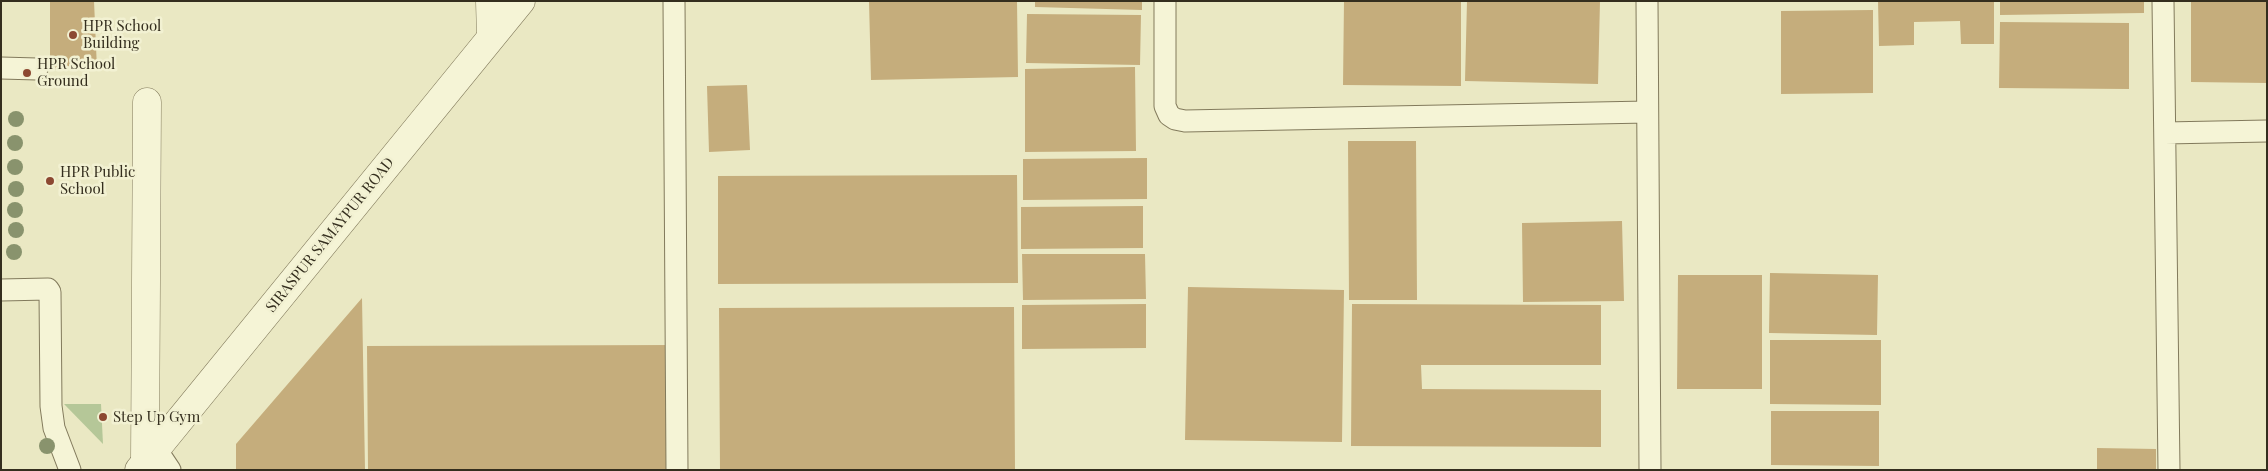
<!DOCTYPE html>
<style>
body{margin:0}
#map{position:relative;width:2268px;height:471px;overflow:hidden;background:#eae8c3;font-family:"Playfair Display",serif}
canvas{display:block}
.frame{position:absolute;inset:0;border:2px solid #342e1e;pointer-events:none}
</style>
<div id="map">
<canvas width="2268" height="471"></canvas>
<div class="frame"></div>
</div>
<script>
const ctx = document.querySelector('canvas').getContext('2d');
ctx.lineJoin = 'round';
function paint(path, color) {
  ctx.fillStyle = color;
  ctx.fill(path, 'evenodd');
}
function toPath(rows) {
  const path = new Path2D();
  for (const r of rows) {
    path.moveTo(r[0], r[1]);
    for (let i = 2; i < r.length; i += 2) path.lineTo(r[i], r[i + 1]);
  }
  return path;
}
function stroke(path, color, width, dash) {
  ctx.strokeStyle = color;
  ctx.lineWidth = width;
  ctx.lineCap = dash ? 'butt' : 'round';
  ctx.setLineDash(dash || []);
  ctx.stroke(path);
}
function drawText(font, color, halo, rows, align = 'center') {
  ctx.font = font + ' "Playfair Display",serif';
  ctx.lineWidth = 5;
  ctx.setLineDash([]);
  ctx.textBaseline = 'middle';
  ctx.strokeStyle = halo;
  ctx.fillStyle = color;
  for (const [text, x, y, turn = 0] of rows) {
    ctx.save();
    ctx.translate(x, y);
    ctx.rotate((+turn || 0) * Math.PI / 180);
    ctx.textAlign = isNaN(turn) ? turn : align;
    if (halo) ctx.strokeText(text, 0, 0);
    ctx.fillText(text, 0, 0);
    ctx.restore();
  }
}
const green = toPath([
 [64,404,101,404,103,444]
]);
const building = toPath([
 [50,1,94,1,97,69,50,70],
 [869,1,1017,1,1018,77,871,80],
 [1035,1,1142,1,1142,10,1035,7],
 [1344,1,1461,1,1461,86,1343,85],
 [1467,1,1600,1,1598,84,1465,81],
 [1878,1,1994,1,1994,44,1961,44,1960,21,1914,22,1914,45,1879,46],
 [2000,1,2144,1,2144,13,2000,15],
 [2191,1,2267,1,2267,83,2191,82],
 [1873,10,1873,93,1781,94,1781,11],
 [1027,14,1141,15,1140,65,1026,63],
 [2000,22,2129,23,2129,89,1999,88],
 [1135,67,1136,151,1025,152,1025,69],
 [747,85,750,150,709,152,707,86],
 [1348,141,1416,141,1417,300,1349,300],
 [1147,158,1147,199,1023,200,1023,159],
 [1017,175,1018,283,718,284,718,176],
 [1143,206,1143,248,1021,249,1021,207],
 [1622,221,1624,301,1523,302,1522,223],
 [1022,254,1145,254,1146,299,1023,300],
 [1770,273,1878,275,1877,335,1769,333],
 [1678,275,1762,275,1762,389,1677,389],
 [1188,287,1344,290,1342,442,1185,440],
 [362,298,365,470,236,470,236,444],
 [1146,304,1146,348,1022,349,1022,305],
 [1352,304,1601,305,1601,365,1421,365,1422,389,1601,390,1601,447,1351,446],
 [1014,307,1015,470,720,470,719,308],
 [1770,340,1881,340,1881,405,1770,404],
 [675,345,675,470,368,470,367,346],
 [1771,411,1879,411,1879,466,1771,465],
 [2097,448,2156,449,2156,470,2097,470]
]);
const service = toPath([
 [674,1,677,470],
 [1165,1,1165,106,1169,115,1175,119,1185,121,1647,112],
 [1647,1,1650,470],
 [2163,1,2169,470],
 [1,68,37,69],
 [2165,133,2267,131],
 [1,290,48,289,50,292,51,406,54,428,70,470],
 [156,449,170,470]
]);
const minor = toPath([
 [490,1,491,37],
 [145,462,147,102]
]);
const tertiary = toPath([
 [139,470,521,1]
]);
const trees = [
 [16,119],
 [15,143],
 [15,167],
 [16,189],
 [15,210],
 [16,230],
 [14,252],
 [47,446]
];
const markers = [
 [73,35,5,"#8c4831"],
 [27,73,5,"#8c4831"],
 [50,181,5,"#8c4831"],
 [103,417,5,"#8c4831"]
];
const poiNames = [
 ["HPR School",83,26],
 ["Building",83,43],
 ["HPR School",37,64],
 ["Ground",37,81],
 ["HPR Public",60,172],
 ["School",60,189],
 ["Step Up Gym",113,417]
];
const streetNames = [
 ["SIRASPUR SAMAYPUR ROAD",330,235,-51]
];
paint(green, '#b5c798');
paint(building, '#c5ad7c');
stroke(service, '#827a5c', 23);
stroke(minor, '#827a5c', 29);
stroke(tertiary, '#827a5c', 29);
stroke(service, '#f5f4d6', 21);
stroke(minor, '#f5f4d6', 28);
stroke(tertiary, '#f5f4d6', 28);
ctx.fillStyle = '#89936d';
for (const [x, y] of trees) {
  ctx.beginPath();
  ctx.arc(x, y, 8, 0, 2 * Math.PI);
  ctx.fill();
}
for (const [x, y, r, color] of markers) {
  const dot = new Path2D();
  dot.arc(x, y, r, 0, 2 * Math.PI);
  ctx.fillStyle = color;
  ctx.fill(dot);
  stroke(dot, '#f2f1d2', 2);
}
drawText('15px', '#342e1e', '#f2f1d2', poiNames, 'left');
drawText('15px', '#342e1e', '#f2f1d2', streetNames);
</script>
